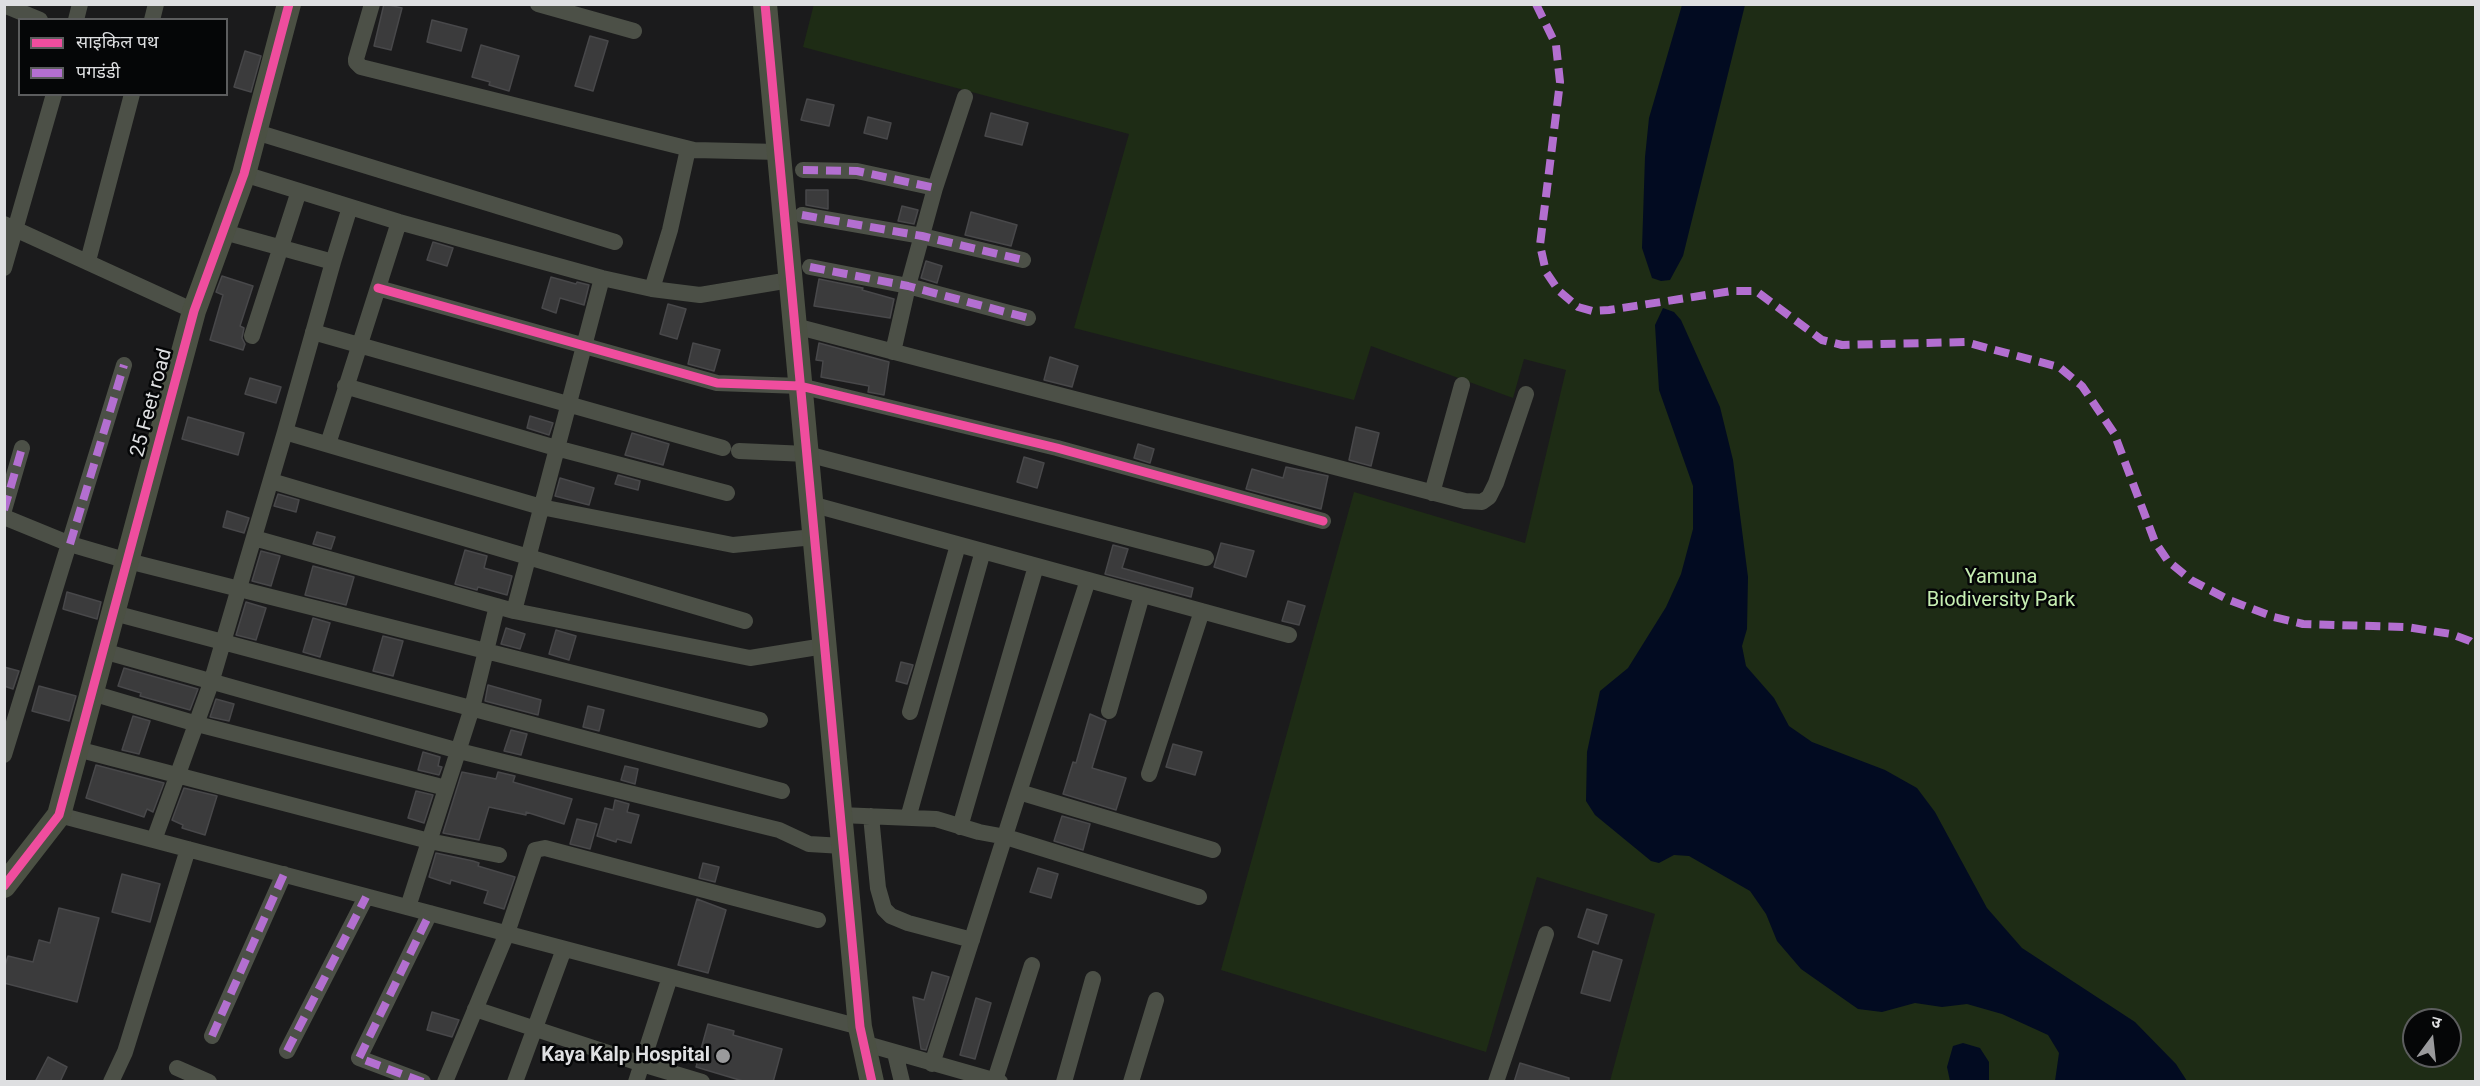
<!DOCTYPE html>
<meta charset="utf-8">
<style>
body{margin:0}
#map{position:relative;width:2480px;height:1086px;overflow:hidden;background:#1b1b1c;font-family:Roboto,"Noto Sans Devanagari",sans-serif}
canvas{display:block}
.frame{position:absolute;inset:0;border:6px solid #dedfe1;pointer-events:none}
.legend{position:absolute;left:18px;top:18px;width:210px;height:78px;box-sizing:border-box;background:#050607;border:2px solid #5c5d5e;margin:0;padding:8px 10px;list-style:none;font-size:18px;color:#dedfe1}
.legend li{display:flex;align-items:center;gap:12px;height:30px}
.legend b{width:30px;border:2px solid #5c5d5e}
.north{position:absolute;left:2402px;top:1008px;width:60px;height:60px;box-sizing:border-box;background:#050607;border:2px solid #5c5d5e;border-radius:50%;rotate:15deg;font-size:16px;font-weight:700;line-height:24px;text-align:center;color:#dedfe1}
.north::after{content:'';display:block;margin:auto;width:21px;height:27px;background:#9a9a9c;clip-path:polygon(50% 0,100% 100%,50% 72%,0 100%)}
</style>
<div id="map">
<canvas width="2480" height="1086"></canvas>
<div class="frame"></div>
<ul class="legend">
<li><b style="height:8px;background:#ef4d9e"></b>साइकिल पथ</li>
<li><b style="height:8px;background:#b36fd0"></b>पगडंडी</li>
</ul>
<div class="north">उ</div>
</div>
<script>
const ctx = document.querySelector('canvas').getContext('2d');
ctx.lineJoin = 'round';
function paint(path, color) {
  ctx.fillStyle = color;
  ctx.fill(path, 'evenodd');
}
function toPath(rows) {
  const path = new Path2D();
  for (const r of rows) {
    path.moveTo(r[0], r[1]);
    for (let i = 2; i < r.length; i += 2) path.lineTo(r[i], r[i + 1]);
  }
  return path;
}
function stroke(path, color, width, dash) {
  ctx.strokeStyle = color;
  ctx.lineWidth = width;
  ctx.lineCap = dash ? 'butt' : 'round';
  ctx.setLineDash(dash || []);
  ctx.stroke(path);
}
function drawText(font, color, halo, rows, align = 'center') {
  ctx.font = font + ' Roboto,sans-serif';
  ctx.lineWidth = 5;
  ctx.setLineDash([]);
  ctx.textBaseline = 'middle';
  ctx.strokeStyle = halo;
  ctx.fillStyle = color;
  for (const [text, x, y, turn = 0] of rows) {
    ctx.save();
    ctx.translate(x, y);
    ctx.rotate((+turn || 0) * Math.PI / 180);
    ctx.textAlign = isNaN(turn) ? turn : align;
    if (halo) ctx.strokeText(text, 0, 0);
    ctx.fillText(text, 0, 0);
    ctx.restore();
  }
}
const green = toPath([
 [814,4,2475,5,2475,1081,1610,1081,1655,914,1537,877,1486,1052,1221,970,1354,492,1525,543,1566,370,1524,359,1513,398,1371,346,1354,400,1074,328,1129,134,803,47],
 [2414,1020,2450,1020,2450,1056,2414,1056]
]);
const water = toPath([
 [1682,5,1745,5,1683,256,1670,280,1661,281,1652,278,1642,248,1645,157,1649,118],
 [1663,308,1674,312,1681,320,1720,407,1733,460,1748,577,1747,629,1742,646,1746,666,1774,698,1789,726,1812,742,1885,770,1917,788,1935,812,1987,908,2022,948,2135,1022,2176,1064,2187,1081,2055,1081,2059,1053,2048,1035,2002,1014,1967,1004,1942,1007,1915,1003,1882,1012,1858,1009,1801,969,1777,941,1766,914,1750,891,1689,856,1674,855,1659,863,1651,861,1595,815,1586,801,1587,752,1600,691,1628,668,1666,607,1681,574,1693,529,1693,486,1659,390,1655,325],
 [1963,1043,1980,1048,1989,1062,1989,1081,1950,1081,1947,1067,1953,1046]
]);
const building = toPath([
 [384,4,402,8,391,50,374,46,384,4],
 [432,20,467,29,461,51,427,42,432,20],
 [590,36,608,41,593,91,575,86,590,36],
 [481,45,519,56,509,91,489,85,490,82,472,77,481,45],
 [245,51,261,56,251,92,234,87,245,51],
 [807,99,834,105,829,126,801,120,807,99],
 [991,113,1028,123,1022,145,985,136,991,113],
 [868,117,891,123,887,139,864,133,868,117],
 [806,190,828,190,828,209,806,205,806,190],
 [902,206,918,210,914,224,898,221,902,206],
 [971,212,1017,225,1011,246,965,235,971,212],
 [433,242,453,248,447,266,427,260,433,242],
 [926,261,942,266,937,283,921,278,926,261],
 [222,276,253,286,240,326,244,328,242,338,245,344,243,350,210,340,223,295,216,292,222,276],
 [551,277,576,284,577,282,589,285,584,305,560,298,556,313,542,308,551,277],
 [819,279,863,288,862,290,894,299,890,318,814,306,819,279],
 [668,304,686,309,677,339,660,334,668,304],
 [693,343,720,350,714,371,688,364,693,343],
 [819,343,889,362,884,395,868,392,869,386,821,377,823,361,816,360,819,343],
 [1050,357,1078,366,1072,387,1044,380,1050,357],
 [250,378,281,387,276,403,245,394,250,378],
 [530,416,553,423,549,435,527,428,530,416],
 [188,417,244,433,238,455,182,439,188,417],
 [1356,427,1379,433,1371,466,1349,460,1356,427],
 [632,433,669,444,663,465,625,455,632,433],
 [1138,444,1154,449,1150,463,1134,458,1138,444],
 [1024,457,1044,463,1037,488,1017,482,1024,457],
 [1286,467,1328,476,1321,509,1246,489,1252,469,1283,478,1286,467],
 [618,475,640,481,638,490,615,484,618,475],
 [560,478,594,488,589,505,555,496,560,478],
 [278,494,299,500,296,512,274,506,278,494],
 [227,511,249,518,244,533,223,527,227,511],
 [317,532,335,537,331,549,313,544,317,532],
 [1221,543,1254,551,1246,577,1214,567,1221,543],
 [1113,545,1128,549,1122,568,1193,588,1191,597,1105,574,1113,545],
 [465,550,487,556,484,568,512,576,507,595,478,587,477,590,455,584,465,550],
 [261,551,280,556,271,586,252,581,261,551],
 [313,566,354,577,346,605,305,595,313,566],
 [67,592,101,602,97,619,63,609,67,592],
 [1288,601,1305,606,1299,625,1282,621,1288,601],
 [246,602,266,608,256,640,236,635,246,602],
 [313,618,330,623,320,657,303,652,313,618],
 [506,628,525,634,520,649,501,644,506,628],
 [556,630,576,636,569,660,549,654,556,630],
 [383,636,403,641,393,676,373,671,383,636],
 [901,662,913,665,907,684,896,681,901,662],
 [4,667,19,671,13,689,4,686,4,667],
 [124,668,198,689,190,710,140,696,141,693,118,686,124,668],
 [488,685,541,700,538,715,485,701,488,685],
 [39,686,76,696,69,721,32,711,39,686],
 [216,699,234,704,229,721,210,717,216,699],
 [588,706,604,710,599,731,583,727,588,706],
 [1090,714,1106,721,1092,768,1126,778,1116,810,1063,794,1073,762,1076,763,1090,714],
 [133,716,150,721,139,754,122,750,133,716],
 [511,730,527,734,521,755,504,751,511,730],
 [1173,744,1202,752,1195,775,1166,767,1173,744],
 [423,752,440,757,438,766,442,767,439,775,418,770,423,752],
 [96,765,164,783,153,812,147,809,144,817,86,798,96,765],
 [625,766,638,769,635,784,621,780,625,766],
 [462,772,496,779,498,772,515,776,513,782,572,799,564,824,526,812,526,815,489,807,479,840,443,833,462,772],
 [184,788,217,796,205,835,182,828,183,825,172,820,184,788],
 [416,791,433,795,424,823,408,818,416,791],
 [615,800,629,804,627,812,639,815,631,843,617,839,616,842,597,836,605,808,613,810,615,800],
 [1062,816,1090,824,1083,850,1054,841,1062,816],
 [577,819,597,824,590,849,570,844,577,819],
 [436,853,473,861,479,863,478,866,515,877,504,909,484,903,488,891,451,880,450,884,429,877,436,853],
 [703,863,719,867,715,882,699,878,703,863],
 [1038,868,1058,874,1051,898,1030,892,1038,868],
 [122,874,160,884,150,922,112,912,122,874],
 [697,899,726,910,708,973,678,965,697,899],
 [59,908,99,918,77,1002,4,983,4,969,8,956,33,962,39,940,50,943,59,908],
 [1587,909,1607,915,1598,944,1578,937,1587,909],
 [1593,951,1622,960,1610,1001,1581,993,1593,951],
 [932,972,949,977,926,1050,921,1049,913,997,924,1000,932,972],
 [976,998,991,1003,975,1059,960,1055,976,998],
 [432,1012,459,1020,452,1037,427,1030,432,1012],
 [708,1024,734,1031,733,1035,782,1049,773,1082,746,1082,696,1067,708,1024],
 [48,1057,67,1067,60,1082,35,1082,48,1057],
 [1520,1063,1569,1078,1569,1082,1514,1082,1520,1063]
]);
const street = toPath([
 [372,4,356,59,356,62,361,67,694,150,779,152],
 [538,4,634,31],
 [4,5,40,20],
 [76,20,80,4],
 [152,20,156,4],
 [256,132,615,242],
 [803,170,857,171,935,188],
 [244,174,399,222,602,278,652,289,700,295,790,280],
 [802,215,922,236,1023,260],
 [4,224,194,311],
 [224,232,333,262,350,207],
 [88,261,132,94],
 [810,267,908,286,1028,318],
 [4,268,54,94],
 [378,288,717,383,800,386,1057,448,1323,521],
 [652,289,670,230,688,149],
 [795,326,1465,501,1482,502,1489,497,1496,483,1526,394],
 [313,332,723,448],
 [252,336,299,191],
 [893,352,908,286,935,188,965,97],
 [345,386,556,448,727,493],
 [285,432,541,507,733,545,814,537],
 [328,444,399,222],
 [739,451,807,454,1206,558],
 [271,481,745,621],
 [1432,493,1462,385],
 [811,504,1289,635],
 [4,510,22,448],
 [4,517,70,544,128,561,760,720],
 [254,538,514,611,750,658,824,646],
 [514,611,602,278],
 [114,613,782,791],
 [103,651,459,751,779,830,809,844,843,846],
 [92,693,197,724,446,788],
 [1109,711,1142,595],
 [910,712,958,545],
 [77,749,429,841,499,855],
 [4,755,124,365],
 [1149,774,1202,611],
 [1019,792,1088,580],
 [59,815,860,1027],
 [840,815,936,819,979,832,1006,837,1199,897],
 [871,816,878,888,884,909,891,916,908,923,972,940],
 [908,818,983,551],
 [960,827,1036,566],
 [154,840,211,683,285,432,333,262],
 [408,907,472,708,497,606],
 [475,1009,642,1064,702,1082],
 [212,1036,284,874],
 [863,1043,1000,1082],
 [287,1051,366,897],
 [895,1053,902,1082],
 [932,1064,1019,792,1213,850],
 [177,1068,209,1082],
 [995,1080,1032,965],
 [111,1082,125,1052,188,849],
 [423,1082,359,1058,430,913],
 [445,1082,507,933,535,850,545,848,818,920],
 [515,1082,564,949],
 [636,1082,670,977],
 [1064,1082,1093,979],
 [1131,1082,1156,1000],
 [1496,1082,1546,934]
]);
const secondary = toPath([
 [765,4,860,1027,872,1082],
 [4,886,59,815,194,311,244,174,289,4]
]);
const quiet = toPath([
 [1536,4,1556,45,1560,82,1540,245,1546,272,1559,291,1578,307,1592,311,1609,310,1732,291,1756,291,1822,340,1842,345,1965,342,2059,367,2082,386,2114,433,2155,542,2168,561,2191,580,2229,600,2274,617,2303,624,2406,627,2451,634,2470,641,2476,646],
 [803,170,857,171,935,188],
 [802,215,922,236,1023,260],
 [810,267,908,286,1028,318],
 [4,510,22,448],
 [70,544,124,365],
 [212,1036,284,874],
 [287,1051,366,897],
 [423,1082,359,1058,430,913]
]);
const cycleway = toPath([
 [765,4,860,1027,872,1082],
 [378,288,717,383,800,386,1057,448,1323,521],
 [4,886,59,815,194,311,244,174,289,4]
]);
const markers = [
 [723,1056,8,"#9a9a9c"]
];
const streetNames = [
 ["25 Feet road",152,403,-75]
];
const parkNames = [
 ["Yamuna",2001,578],
 ["Biodiversity Park",2001,601]
];
const poiNames = [
 ["Kaya Kalp Hospital",710,1056]
];
paint(green, '#1e2c15');
paint(water, '#020b21');
paint(building, '#3b3b3c');
stroke(building, '#48484a', 1.5);
stroke(street, '#4c5047', 16);
stroke(secondary, '#4b5043', 24);
stroke(quiet, '#b36fd0', 8, [15, 8]);
stroke(cycleway, '#ef4d9e', 9);
for (const [x, y, r, color] of markers) {
  const dot = new Path2D();
  dot.arc(x, y, r, 0, 2 * Math.PI);
  ctx.fillStyle = color;
  ctx.fill(dot);
  stroke(dot, '#050607', 2);
}
drawText('20px', '#dedfe1', '#050607', streetNames);
drawText('20px', '#c6eeb2', '#050607', parkNames);
drawText('bold 20px', '#dedfe1', '#050607', poiNames, 'right');
</script>
